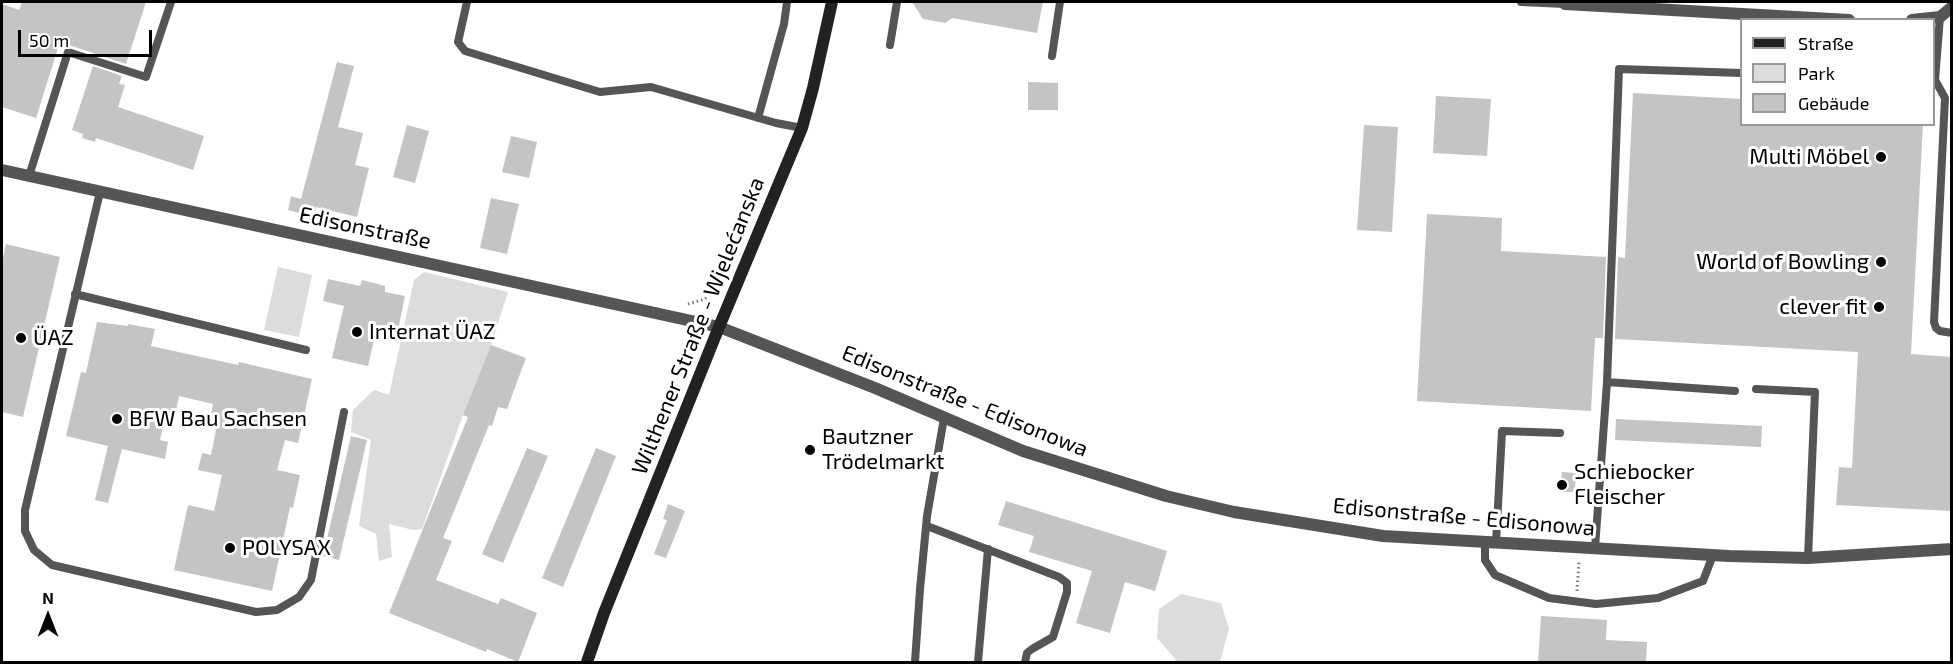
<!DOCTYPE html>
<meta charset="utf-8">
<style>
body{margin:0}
#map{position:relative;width:1953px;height:664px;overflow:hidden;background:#fff;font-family:"Exo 2",sans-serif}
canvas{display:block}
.frame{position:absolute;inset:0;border:3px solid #000;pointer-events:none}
.legend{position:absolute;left:1740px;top:18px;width:195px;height:108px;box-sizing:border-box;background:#fff;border:2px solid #999;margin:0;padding:8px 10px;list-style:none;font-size:18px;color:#000}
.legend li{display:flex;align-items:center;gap:12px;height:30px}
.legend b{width:30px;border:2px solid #999}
.north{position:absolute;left:18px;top:586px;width:60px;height:60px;-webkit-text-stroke:4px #fff;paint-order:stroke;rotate:0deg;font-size:16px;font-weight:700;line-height:24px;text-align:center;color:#000}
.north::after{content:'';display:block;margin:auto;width:21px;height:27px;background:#000;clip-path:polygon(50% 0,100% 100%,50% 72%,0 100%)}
.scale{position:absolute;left:18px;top:30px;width:134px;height:27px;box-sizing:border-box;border:3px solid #000;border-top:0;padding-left:8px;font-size:18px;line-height:21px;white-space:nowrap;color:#000;-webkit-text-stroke:4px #fff;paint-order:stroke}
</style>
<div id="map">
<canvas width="1953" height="664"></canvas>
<div class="frame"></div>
<ul class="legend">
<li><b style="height:8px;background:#222"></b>Straße</li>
<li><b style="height:16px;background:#dcdcdc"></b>Park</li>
<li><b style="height:16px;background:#c4c4c4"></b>Gebäude</li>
</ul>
<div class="north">N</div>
<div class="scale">50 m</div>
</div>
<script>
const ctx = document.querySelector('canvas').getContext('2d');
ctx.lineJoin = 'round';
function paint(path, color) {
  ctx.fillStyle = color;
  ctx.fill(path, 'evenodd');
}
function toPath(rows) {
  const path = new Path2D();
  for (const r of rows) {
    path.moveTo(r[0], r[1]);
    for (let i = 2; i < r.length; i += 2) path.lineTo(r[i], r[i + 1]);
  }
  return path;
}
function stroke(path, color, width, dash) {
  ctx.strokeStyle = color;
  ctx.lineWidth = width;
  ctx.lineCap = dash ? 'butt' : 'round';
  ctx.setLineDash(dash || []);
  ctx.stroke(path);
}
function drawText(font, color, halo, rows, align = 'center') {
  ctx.font = font + ' "Exo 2",sans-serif';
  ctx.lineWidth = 6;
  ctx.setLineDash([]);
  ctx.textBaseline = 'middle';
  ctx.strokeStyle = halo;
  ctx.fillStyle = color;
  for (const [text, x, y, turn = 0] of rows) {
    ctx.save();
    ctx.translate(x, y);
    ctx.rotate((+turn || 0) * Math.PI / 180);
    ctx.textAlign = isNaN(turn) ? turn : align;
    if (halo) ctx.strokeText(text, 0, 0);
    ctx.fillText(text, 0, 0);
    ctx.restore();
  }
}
const green = toPath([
 [278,267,312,275,299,337,264,330],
 [424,272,508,292,491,345,463,415,422,529,413,530,389,524,392,557,379,561,376,534,359,526,371,440,351,432,353,410,374,390,389,395,414,280],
 [1181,594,1221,603,1229,629,1220,662,1178,662,1157,638,1159,609]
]);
const building = toPath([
 [22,2,146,2,126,64,60,42,36,118,2,107,2,4,19,10],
 [912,2,1043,2,1037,33,952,18,945,23,923,19],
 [337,62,354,66,338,127,363,133,355,165,369,168,357,217,316,207,314,217,288,210,291,196,301,199],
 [93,66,122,76,119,84,125,85,118,107,204,136,193,170,96,138,95,142,82,138,83,134,72,130],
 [1028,82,1058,83,1058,110,1028,110],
 [1633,93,1742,99,1742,124,1923,124,1911,354,1952,357,1952,511,1836,505,1839,467,1852,468,1858,352,1615,339,1618,257,1625,258],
 [1436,96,1491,99,1487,156,1433,153],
 [407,125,429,131,415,183,393,177],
 [1364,125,1398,127,1392,232,1357,230],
 [511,136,537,142,529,178,502,172],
 [491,198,519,204,507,254,480,248],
 [1427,214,1502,218,1501,251,1606,257,1603,338,1595,338,1591,411,1417,401],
 [6,244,60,257,23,417,2,412,2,263],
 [328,279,360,286,362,280,385,286,385,292,405,296,397,335,376,331,368,366,332,358,344,306,323,301],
 [97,322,128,326,128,324,155,329,151,346,238,365,239,362,312,379,298,443,285,440,277,470,300,475,293,508,290,507,272,591,174,570,188,505,214,511,222,475,198,470,202,453,211,455,217,425,209,423,213,404,179,396,175,415,166,413,160,440,168,442,165,459,122,449,108,503,95,500,108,446,66,436,81,372,86,373],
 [491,345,526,358,507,409,498,407,492,426,489,425,443,538,452,541,436,580,498,604,501,598,537,613,518,662,487,649,486,652,389,613,468,417,463,415],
 [1616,419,1762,426,1761,447,1615,440],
 [351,436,367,440,339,560,323,556],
 [527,448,548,456,503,563,482,554],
 [596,448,616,456,563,587,542,578],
 [1562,472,1576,473,1575,492,1560,492],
 [1006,501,1167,551,1155,591,1125,582,1110,633,1076,623,1092,571,1029,552,1034,536,998,525],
 [668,504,685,511,666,558,654,554,667,520,663,519],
 [1541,616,1607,620,1606,640,1647,642,1646,663,1538,663]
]);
const path = toPath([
 [688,304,705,299,719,284],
 [1577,591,1579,561]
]);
const lane = toPath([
 [467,2,458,42,465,51,600,92,651,87,776,123,802,128],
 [1521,2,1565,4],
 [890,45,897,2],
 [1052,56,1060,2],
 [1934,80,1935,80,1940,17],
 [1935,80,1945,98,1934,322,1936,328,1940,331,1952,333],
 [758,118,784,24,787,2],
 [29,176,68,52,146,77,171,2],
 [100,192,25,510,25,531,34,550,52,565,256,612,277,610,299,597,311,580,344,412],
 [75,294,306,350],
 [1607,382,1619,69,1742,73],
 [1756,389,1815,392,1808,558],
 [927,526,1059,577,1067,583,1067,592,1053,637,1032,649,1027,653,1025,662],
 [1485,543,1485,560,1495,575,1549,598,1596,604,1658,598,1703,581,1713,555],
 [1496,543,1502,431,1560,433],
 [1595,548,1607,382,1735,391],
 [915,662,920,589,927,516,944,418],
 [978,662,988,549]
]);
const street = toPath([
 [1565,4,1849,20],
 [1912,20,1940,17,1952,7],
 [2,170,719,327,875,388,1023,451,1166,496,1234,512,1383,536,1729,556,1808,558,1952,549]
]);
const secondary = toPath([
 [587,662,604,613,719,327,802,128,813,88,832,2]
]);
const markers = [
 [1881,157,6,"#000"],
 [1881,262,6,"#000"],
 [1879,307,6,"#000"],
 [357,332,6,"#000"],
 [21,338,6,"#000"],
 [117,419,6,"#000"],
 [810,450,6,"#000"],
 [1562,485,6,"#000"],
 [230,548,6,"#000"]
];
const poiNames = [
 ["Multi Möbel",1869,157,"right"],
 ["World of Bowling",1869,262,"right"],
 ["clever fit",1867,307,"right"],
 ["Internat ÜAZ",369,332],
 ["ÜAZ",33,338],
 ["BFW Bau Sachsen",129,419],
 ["Bautzner",822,437],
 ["Trödelmarkt",822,462],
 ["Schiebocker",1574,472],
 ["Fleischer",1574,497],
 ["POLYSAX",242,548]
];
const streetNames = [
 ["Edisonstraße",365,228,12],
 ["Wilthener Straße - Wjelećanska",698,326,-68],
 ["Edisonstraße - Edisonowa",965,401,22],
 ["Edisonstraße - Edisonowa",1464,517,5]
];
paint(green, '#dcdcdc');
paint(building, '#c4c4c4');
stroke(path, '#777', 3, [1.5, 3]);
stroke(lane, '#555', 8);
stroke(street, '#555', 12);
stroke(secondary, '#222', 12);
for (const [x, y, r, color] of markers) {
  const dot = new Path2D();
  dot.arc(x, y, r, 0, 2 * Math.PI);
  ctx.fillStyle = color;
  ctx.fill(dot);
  stroke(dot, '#fff', 2);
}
drawText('22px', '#000', '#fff', poiNames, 'left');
drawText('22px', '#000', '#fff', streetNames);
</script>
